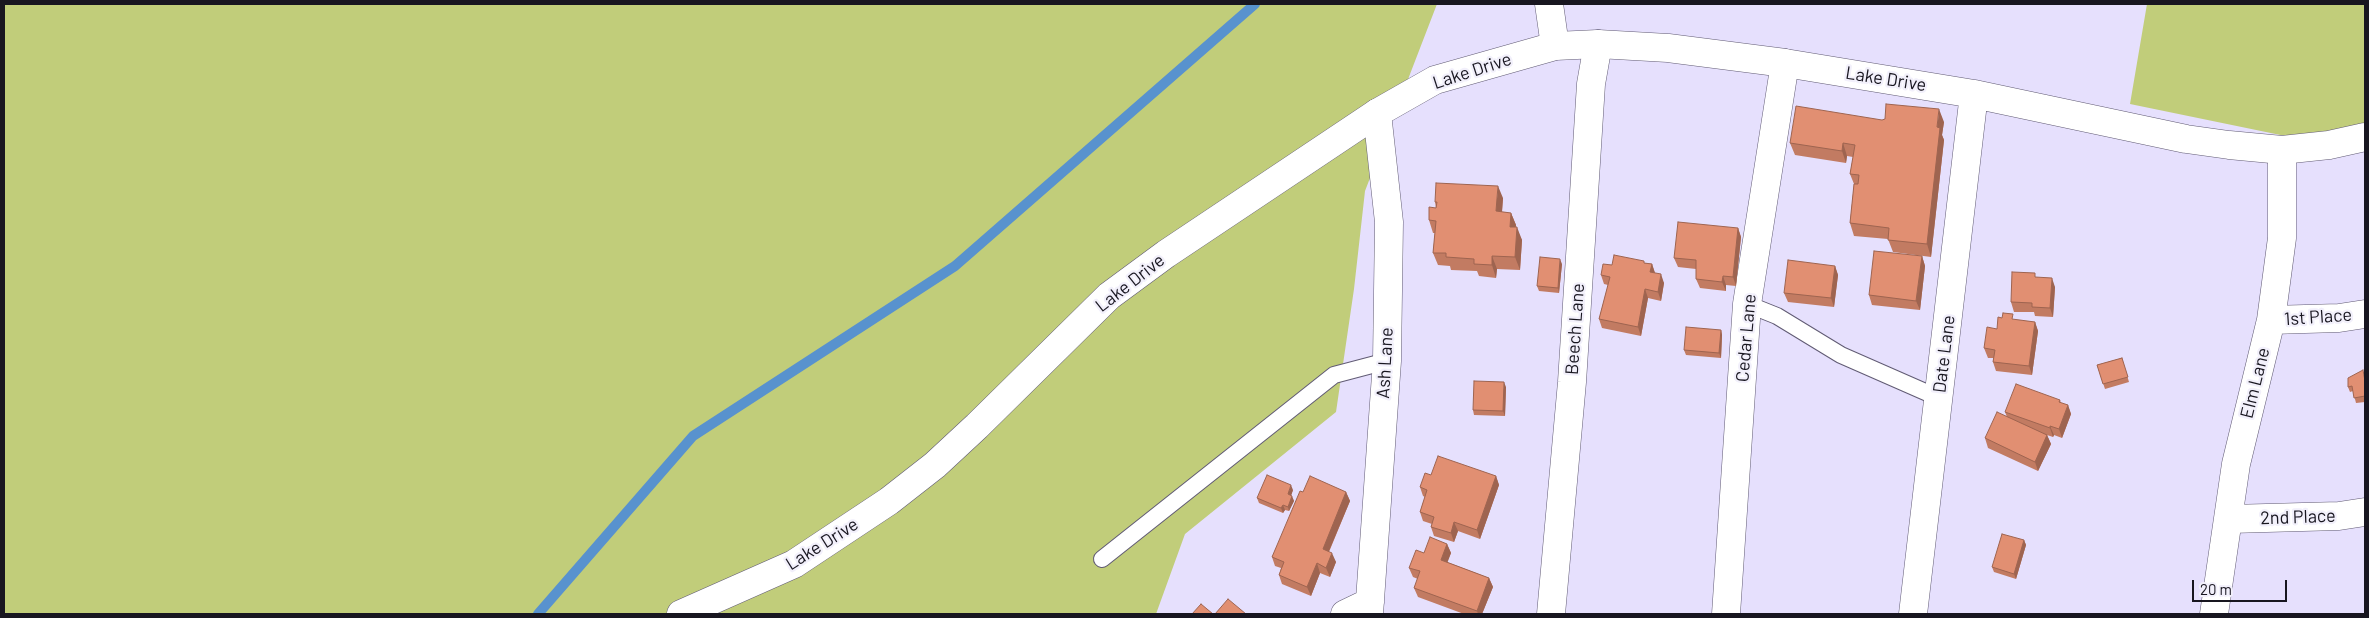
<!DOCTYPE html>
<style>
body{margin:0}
#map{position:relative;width:2369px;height:618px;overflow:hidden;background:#e6e0fd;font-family:Barlow,sans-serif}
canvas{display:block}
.frame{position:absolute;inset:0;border:5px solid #181620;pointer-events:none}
.scale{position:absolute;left:2192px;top:580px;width:95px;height:22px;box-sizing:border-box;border:2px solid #181620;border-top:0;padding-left:6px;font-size:15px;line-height:18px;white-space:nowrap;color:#181620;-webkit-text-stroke:4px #f2f0fb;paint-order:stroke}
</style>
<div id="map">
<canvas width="2369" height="618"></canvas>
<div class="frame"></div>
<div class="scale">20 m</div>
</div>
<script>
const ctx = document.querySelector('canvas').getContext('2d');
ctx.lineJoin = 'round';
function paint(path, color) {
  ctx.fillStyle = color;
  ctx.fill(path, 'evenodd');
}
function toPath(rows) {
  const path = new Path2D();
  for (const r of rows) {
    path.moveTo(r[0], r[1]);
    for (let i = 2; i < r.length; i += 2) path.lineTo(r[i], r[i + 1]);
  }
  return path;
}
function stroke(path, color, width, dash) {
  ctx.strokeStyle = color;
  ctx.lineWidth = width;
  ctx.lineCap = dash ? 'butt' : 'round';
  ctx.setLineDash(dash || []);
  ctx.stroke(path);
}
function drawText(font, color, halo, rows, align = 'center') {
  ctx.font = font + ' Barlow,sans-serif';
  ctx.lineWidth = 4.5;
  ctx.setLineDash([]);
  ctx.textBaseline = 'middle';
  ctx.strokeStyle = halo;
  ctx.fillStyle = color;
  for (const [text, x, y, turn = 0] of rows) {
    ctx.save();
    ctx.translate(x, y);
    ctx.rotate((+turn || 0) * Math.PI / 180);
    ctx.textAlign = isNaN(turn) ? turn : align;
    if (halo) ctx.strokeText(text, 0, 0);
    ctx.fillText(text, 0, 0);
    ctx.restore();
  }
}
const green = toPath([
 [4,4,1437,4,1365,191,1354,289,1336,412,1185,534,1156,614,4,614],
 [2147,4,2365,4,2365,137,2329,145,2130,104]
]);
const stream = toPath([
 [538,614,693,436,955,266,1255,4]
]);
const service = toPath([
 [1747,304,1777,316,1841,355,1939,398],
 [1102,559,1334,375,1387,361]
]);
const minor = toPath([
 [1549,4,1555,46],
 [2271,320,2339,318,2365,314],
 [2230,519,2339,516,2365,512],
 [1345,614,1370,602],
 [1369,614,1387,361,1389,222,1377,113],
 [1551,614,1572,382,1591,84,1598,44],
 [1726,614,1747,304,1785,63],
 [2214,614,2236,464,2271,320,2282,238,2282,150]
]);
const tertiary = toPath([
 [681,614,794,564,889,501,935,465,977,426,1109,296,1166,254,1377,113,1435,80,1555,46,1598,44,1668,48,1785,63,1974,94,2186,139,2229,145,2282,150,2329,145,2365,137],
 [1913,614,1974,94]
]);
const wall = toPath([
 [1882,120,1944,122,1942,135,1944,140,1931,257,1893,252,1888,239,1854,236,1850,223,1854,184,1850,174,1853,157,1847,156,1846,163,1795,155,1790,143],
 [1503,198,1502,212,1511,213,1516,225,1515,227,1522,240,1520,270,1497,269,1496,278,1479,276,1477,271,1451,270,1450,266,1438,265,1433,253,1435,233,1433,233,1429,220,1436,208,1435,202],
 [1738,228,1741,237,1736,286,1726,285,1726,291,1700,288,1696,279,1696,269,1678,267,1674,258],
 [1922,256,1925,266,1920,310,1872,305,1869,295],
 [1645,263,1652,264,1655,273,1664,283,1661,301,1648,298,1641,336,1602,328,1599,319,1608,285,1604,284,1601,275],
 [1562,264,1559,293,1539,291,1537,286],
 [1835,266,1838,275,1834,307,1788,302,1784,293],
 [2037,277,2055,287,2053,317,2035,316,2034,312,2014,312,2011,302],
 [2015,320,2035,322,2038,331,2032,375,1996,371,1993,362,1993,358,1988,358,1984,348,1997,329],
 [1721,330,1722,335,1721,358,1686,355,1684,350],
 [2122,358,2129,382,2105,389,2097,365],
 [2365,376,2365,402,2356,403,2353,391,2350,392,2348,387],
 [1506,387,1505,416,1474,415,1473,410],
 [2060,400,2061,403,2068,405,2071,414,2062,438,2054,435,2053,437,2047,435,2051,444,2038,471,1988,448,1985,438,2007,417,2005,412],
 [1431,475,1496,476,1499,485,1480,539,1458,531,1454,542,1434,536,1431,527,1432,524,1423,521,1420,512,1425,497,1423,496,1420,487],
 [1293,490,1291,495,1294,501,1289,511,1285,510,1283,513,1259,503,1257,498],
 [1303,492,1346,492,1350,501,1329,552,1336,562,1330,577,1320,573,1311,596,1282,584,1279,575,1281,568,1275,566,1272,557],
 [2024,540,2026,545,2016,579,1994,572,1992,567],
 [1447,544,1451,553,1447,562,1489,578,1493,587,1482,614,1464,614,1418,597,1414,588,1418,579,1413,577,1409,568,1424,553]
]);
const shadedWall = toPath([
 [1939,109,1944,122,1942,135,1944,140,1931,257,1927,244],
 [1843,143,1847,156,1846,163,1842,151],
 [1498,186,1503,198,1501,224,1496,211],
 [1511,213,1516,225,1515,239,1510,227],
 [1517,227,1522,240,1520,270,1515,257],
 [1738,228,1741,237,1736,286,1733,277],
 [1492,256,1497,269,1496,278,1492,265],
 [1922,256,1925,266,1920,310,1916,301],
 [1560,259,1562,264,1559,293,1558,288],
 [1652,264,1655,273,1650,272],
 [1835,266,1838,275,1834,307,1831,298],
 [1661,274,1664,283,1661,301,1658,292],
 [1723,276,1726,285,1726,291,1722,282],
 [2052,278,2055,287,2053,317,2050,308],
 [1645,289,1648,298,1641,336,1638,327],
 [2035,322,2038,331,2032,375,2029,366],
 [1721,330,1722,335,1721,358,1719,353],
 [1504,382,1506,387,1505,416,1503,411],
 [2068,405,2071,414,2062,438,2059,429],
 [2050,426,2054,435,2053,437,2050,428],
 [2047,435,2051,444,2038,471,2035,462],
 [1496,476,1499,485,1480,539,1477,530],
 [1291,485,1293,490,1290,499,1288,494],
 [1346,492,1350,501,1326,558,1323,549],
 [1292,496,1294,501,1289,511,1288,507],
 [1283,505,1285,510,1283,513,1281,508],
 [1454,522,1458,531,1454,542,1451,533],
 [2024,540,2026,545,2016,579,2014,574],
 [1447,544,1451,553,1445,569,1441,560],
 [1332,553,1336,562,1330,577,1326,568],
 [1317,563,1320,573,1311,596,1307,587],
 [1489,578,1493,587,1482,614,1478,614,1477,611]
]);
const building = toPath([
 [1886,104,1939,109,1937,127,1940,128,1927,244,1888,240,1889,228,1850,223,1854,184,1858,184,1859,175,1850,174,1855,145,1843,143,1842,151,1790,143,1796,106,1882,120,1885,119,1886,104],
 [1436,183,1498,186,1496,211,1511,213,1510,227,1517,227,1515,257,1492,256,1492,265,1474,264,1474,259,1446,257,1446,253,1433,253,1436,221,1429,220,1429,207,1436,208,1437,202,1435,202,1436,183],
 [1678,222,1738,228,1733,277,1723,276,1722,282,1696,279,1696,260,1674,258,1678,222],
 [1874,251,1922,256,1916,301,1869,295,1874,251],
 [1614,255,1644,261,1644,263,1652,264,1650,272,1661,274,1658,292,1645,289,1638,327,1599,319,1610,277,1601,275,1603,264,1612,265,1614,255],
 [1540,257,1560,259,1558,288,1537,286,1540,257],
 [1788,260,1835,266,1831,298,1784,293,1788,260],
 [2012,272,2035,273,2035,277,2052,278,2050,308,2032,307,2032,303,2011,302,2012,272],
 [2003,313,2013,314,2012,319,2035,322,2029,366,1993,362,1995,350,1984,348,1987,327,1997,329,1998,317,2002,318,2003,313],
 [1686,327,1721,330,1719,353,1684,350,1686,327],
 [2122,358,2128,377,2103,384,2097,365,2122,358],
 [2363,370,2365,381,2365,396,2354,398,2352,386,2348,387,2348,378,2363,370],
 [1474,381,1504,382,1503,411,1473,410,1474,381],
 [2016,384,2060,400,2059,402,2068,405,2059,429,2050,426,2050,428,2005,412,2016,384],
 [1997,412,2047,435,2035,462,1985,438,1997,412],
 [1438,456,1496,476,1477,530,1454,522,1451,533,1431,527,1434,517,1420,512,1427,490,1420,487,1425,473,1431,475,1438,456],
 [1267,475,1291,485,1288,494,1292,496,1288,507,1283,505,1281,508,1257,498,1267,475],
 [1310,476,1346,492,1323,549,1332,553,1326,568,1317,563,1307,587,1279,575,1284,562,1272,557,1300,491,1303,492,1310,476],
 [2002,534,2024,540,2014,574,1992,567,2002,534],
 [1430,537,1447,544,1441,560,1489,578,1477,611,1414,588,1420,571,1409,568,1416,550,1424,553,1430,537],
 [1228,599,1246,614,1215,614,1228,599],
 [1201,604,1213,614,1192,614,1201,604]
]);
const streetNames = [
 ["Lake Drive",1472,71,-18],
 ["Lake Drive",1886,79,9],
 ["Lake Drive",1130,283,-38],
 ["1st Place",2318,317,-4],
 ["Beech Lane",1575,329,-86],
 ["Cedar Lane",1746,338,-85],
 ["Date Lane",1944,354,-83],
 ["Ash Lane",1385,363,-87],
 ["Elm Lane",2255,383,-76],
 ["2nd Place",2298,517,-2],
 ["Lake Drive",822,544,-32]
];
paint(green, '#c1cd7a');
stroke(stream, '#5892ce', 10);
stroke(service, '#615b74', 18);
stroke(minor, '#615b74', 29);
stroke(tertiary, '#615b74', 29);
stroke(service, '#fff', 16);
stroke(minor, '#fff', 28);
stroke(tertiary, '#fff', 28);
paint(wall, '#c27b62');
paint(shadedWall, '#9e6450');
paint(building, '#e18f72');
stroke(building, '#9e6450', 1);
drawText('18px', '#181620', '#f2f0fb', streetNames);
</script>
